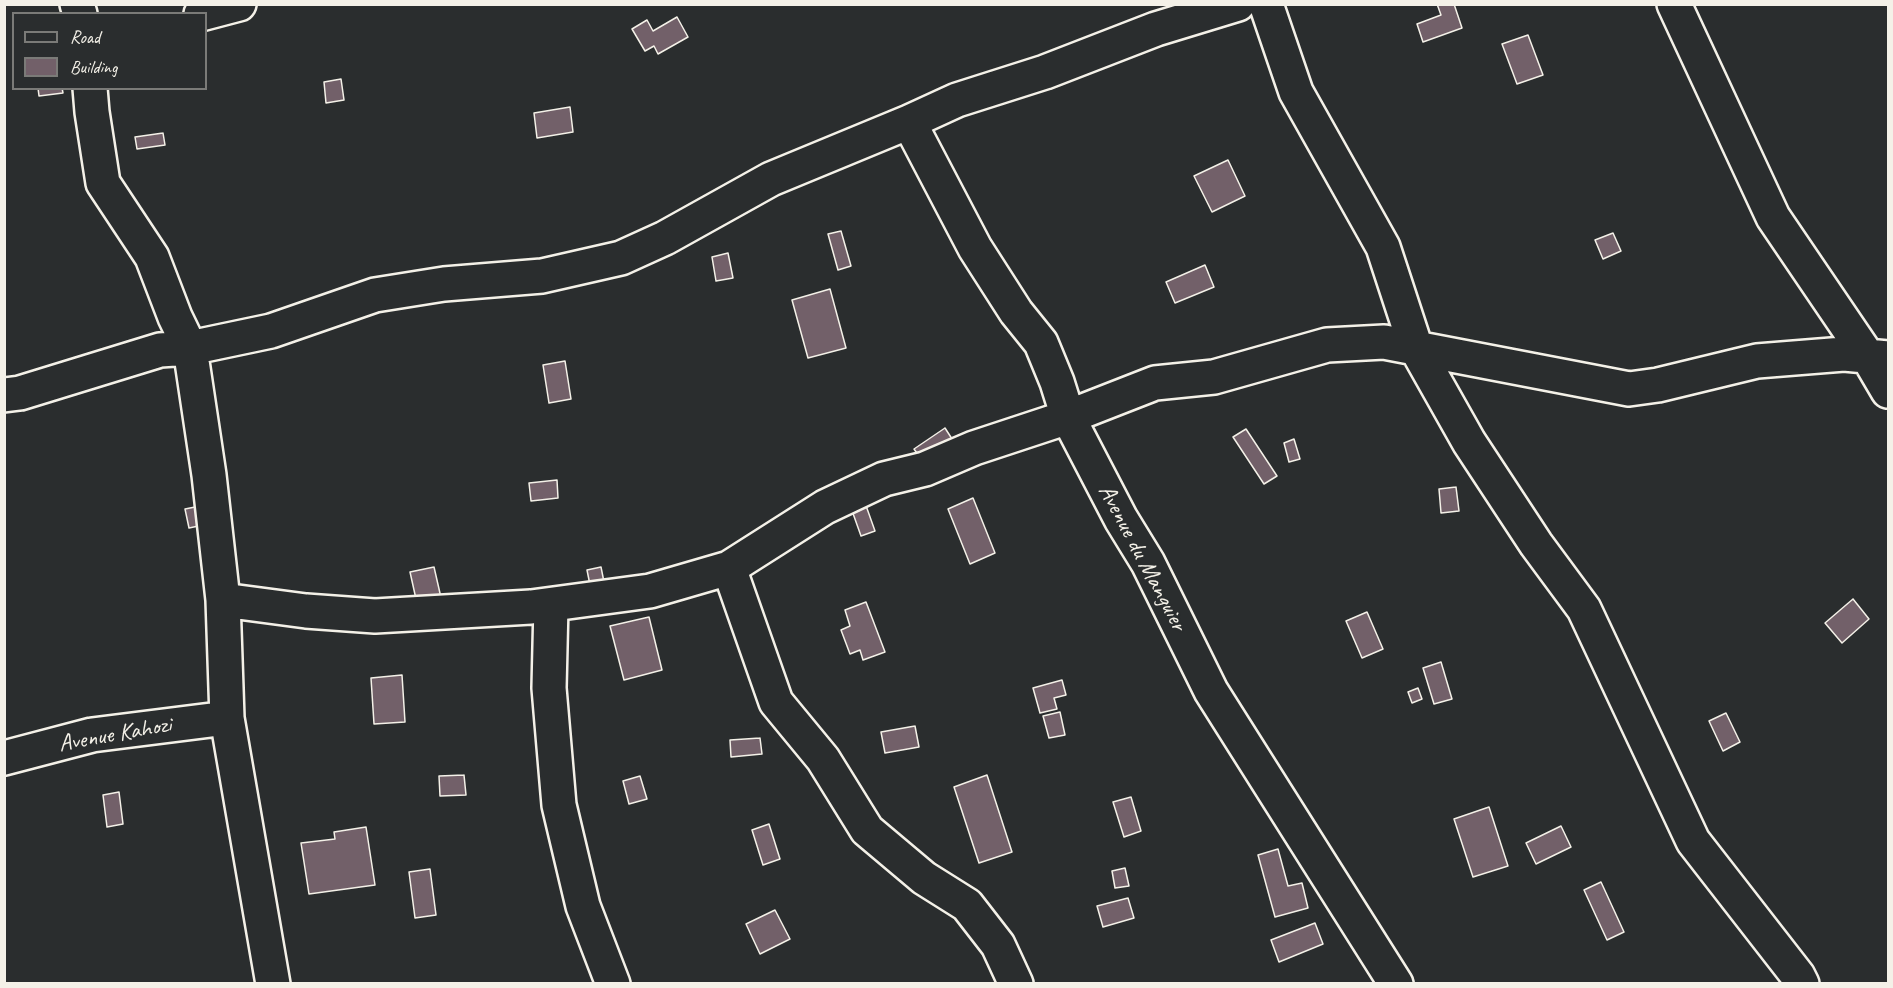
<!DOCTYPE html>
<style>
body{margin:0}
#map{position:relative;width:1893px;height:988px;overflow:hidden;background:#2a2d2e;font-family:Caveat,sans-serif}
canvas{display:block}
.frame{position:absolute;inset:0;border:6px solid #f4f1e8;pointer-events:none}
.legend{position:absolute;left:12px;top:12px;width:195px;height:78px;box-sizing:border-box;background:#2a2d2e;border:2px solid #7b7b78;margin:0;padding:8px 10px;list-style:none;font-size:18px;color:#f4f1e8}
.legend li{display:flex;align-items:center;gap:12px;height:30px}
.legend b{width:30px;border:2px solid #7b7b78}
</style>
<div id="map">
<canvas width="1893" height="988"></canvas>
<div class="frame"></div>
<ul class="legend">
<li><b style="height:8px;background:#2a2d2e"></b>Road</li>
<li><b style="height:16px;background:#726069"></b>Building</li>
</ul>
</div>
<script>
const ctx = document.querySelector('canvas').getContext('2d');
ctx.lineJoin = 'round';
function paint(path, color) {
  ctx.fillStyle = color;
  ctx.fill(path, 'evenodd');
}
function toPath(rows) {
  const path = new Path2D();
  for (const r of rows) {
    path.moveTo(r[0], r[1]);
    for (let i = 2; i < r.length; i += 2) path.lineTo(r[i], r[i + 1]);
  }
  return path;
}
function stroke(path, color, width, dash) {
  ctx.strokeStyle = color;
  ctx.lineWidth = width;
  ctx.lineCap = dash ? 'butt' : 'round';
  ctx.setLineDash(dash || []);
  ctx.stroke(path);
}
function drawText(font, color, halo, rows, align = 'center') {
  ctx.font = font + ' Caveat,sans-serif';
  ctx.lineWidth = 4.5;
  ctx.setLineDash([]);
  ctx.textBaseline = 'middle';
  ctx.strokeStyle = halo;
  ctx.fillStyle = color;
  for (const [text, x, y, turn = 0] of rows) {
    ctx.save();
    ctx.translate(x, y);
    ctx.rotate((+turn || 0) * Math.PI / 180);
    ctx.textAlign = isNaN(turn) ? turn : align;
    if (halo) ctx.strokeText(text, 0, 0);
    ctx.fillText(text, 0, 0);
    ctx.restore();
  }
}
const building = toPath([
 [1437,4,1454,4,1462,28,1423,42,1417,24,1441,15,1437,4],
 [677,17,688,37,658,54,654,46,645,51,632,29,647,20,653,31,677,17],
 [1528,35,1543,75,1517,84,1502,44,1528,35],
 [341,79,344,100,326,103,324,82,341,79],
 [38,88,62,88,63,93,39,96,38,88],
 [570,107,573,132,537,138,534,113,570,107],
 [163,133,165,145,137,149,135,137,163,133],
 [1228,160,1245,196,1212,212,1194,176,1228,160],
 [841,231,851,266,838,270,828,234,841,231],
 [1613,233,1621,251,1603,259,1595,240,1613,233],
 [728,253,733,278,716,281,712,257,728,253],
 [1205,265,1214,287,1175,303,1166,282,1205,265],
 [830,289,846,348,808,358,792,300,830,289],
 [565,361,571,399,549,403,543,365,565,361],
 [945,428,954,442,924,463,914,449,945,428],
 [1246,429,1277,476,1264,484,1233,437,1246,429],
 [1294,439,1300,459,1289,462,1284,443,1294,439],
 [557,480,558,498,531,501,529,483,557,480],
 [1456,487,1459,511,1441,513,1439,489,1456,487],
 [973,498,995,553,970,564,948,509,973,498],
 [864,500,875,531,861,536,850,505,864,500],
 [205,505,208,524,189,528,185,509,205,505],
 [434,567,442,602,418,608,410,572,434,567],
 [601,567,605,587,591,590,587,570,601,567],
 [1853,599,1869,619,1842,643,1825,623,1853,599],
 [866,602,885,652,863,660,860,650,850,654,841,630,850,626,845,610,866,602],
 [1367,612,1383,649,1362,658,1346,621,1367,612],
 [649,617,662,670,624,680,610,626,649,617],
 [1441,662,1452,699,1434,704,1423,668,1441,662],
 [402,675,405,722,374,724,371,678,402,675],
 [1062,680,1066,695,1054,698,1057,709,1040,713,1033,688,1062,680],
 [1418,688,1422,699,1412,703,1408,692,1418,688],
 [1060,712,1065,735,1049,738,1043,716,1060,712],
 [1726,713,1740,742,1723,751,1709,721,1726,713],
 [915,726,919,747,885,753,881,732,915,726],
 [760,738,762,754,731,757,730,740,760,738],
 [464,775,466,795,440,796,439,776,464,775],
 [987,775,1012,852,979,863,954,787,987,775],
 [640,776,647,799,629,804,623,781,640,776],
 [119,792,123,824,107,827,103,795,119,792],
 [1131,797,1141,831,1124,837,1113,802,1131,797],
 [1489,807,1508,866,1473,877,1454,819,1489,807],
 [769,824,780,859,763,865,752,830,769,824],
 [1561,826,1571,847,1536,864,1526,843,1561,826],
 [366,827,375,885,309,894,301,843,335,839,334,832,366,827],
 [1278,849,1288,886,1302,883,1308,908,1275,917,1258,855,1278,849],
 [1125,868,1129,886,1115,888,1112,871,1125,868],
 [430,869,436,915,415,918,409,872,430,869],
 [1601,882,1624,932,1607,940,1584,890,1601,882],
 [1128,898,1134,918,1103,927,1097,906,1128,898],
 [775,910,790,939,760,954,746,924,775,910],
 [1315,923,1323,944,1279,962,1271,940,1315,923]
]);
const minor = toPath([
 [77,4,80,14],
 [1266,4,1296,92,1383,247,1416,348,1469,442,1536,544,1584,609,1693,841,1798,976,1802,984],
 [1674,4,1773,217,1868,357,1888,391],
 [201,14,239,4],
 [90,88,92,112,103,183,152,257,175,317,190,348,209,475,223,600,227,718,273,984],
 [909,122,975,248,1016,312,1041,343,1057,382,1068,417,1121,519,1148,563,1211,691,1396,984],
 [4,395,20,393,160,350,190,348,271,331,375,295,444,284,542,276,621,258,665,238,771,179,909,122,957,100,1045,72,1156,29,1238,4],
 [729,568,776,702,823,759,867,830,924,878,967,905,998,945,1016,984],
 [223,600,306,611,375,616,531,607,650,591,729,568,825,507,884,479,925,469,974,448,1068,417,1155,383,1214,377,1327,345,1384,342,1629,389,1658,385,1757,361,1844,354,1888,358],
 [551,605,549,688,559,805,583,906,613,984],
 [4,758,92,735,227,718]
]);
const streetNames = [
 ["Avenue du Manguier",1142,558,62],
 ["Avenue Kahozi",115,735,-10]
];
paint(building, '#726069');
stroke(building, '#f4f1e8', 1.5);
stroke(minor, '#f4f1e8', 38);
stroke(minor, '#2a2d2e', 33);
drawText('24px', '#f4f1e8', '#2a2d2e', streetNames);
</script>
